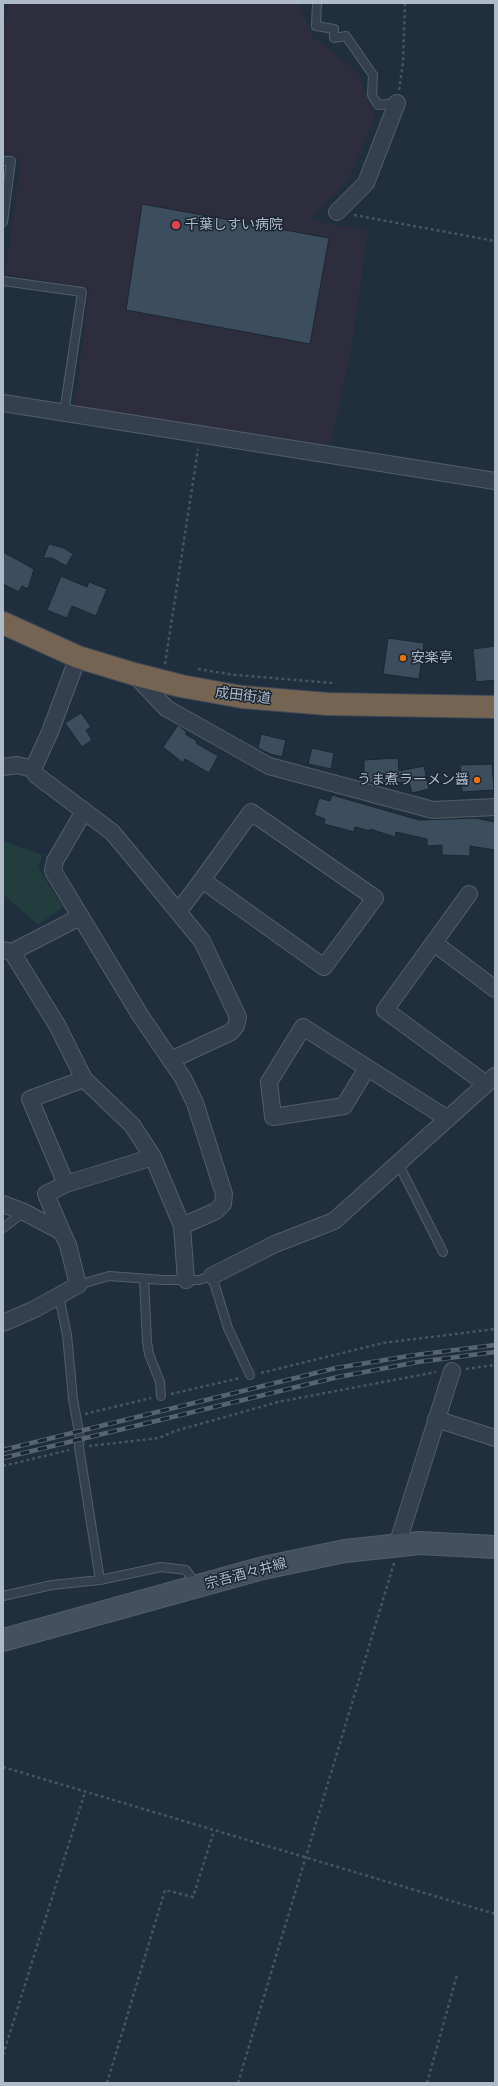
<!DOCTYPE html>
<meta charset="utf-8">
<style>
body{margin:0}
#map{position:relative;width:498px;height:2086px;overflow:hidden;background:#202f3d;font-family:Manrope,sans-serif}
canvas{display:block}
.frame{position:absolute;inset:0;border:4px solid #b0bbc9;pointer-events:none}
</style>
<div id="map">
<canvas width="498" height="2086"></canvas>
<div class="frame"></div>
</div>
<script>
const ctx = document.querySelector('canvas').getContext('2d');
ctx.lineJoin = 'round';
function paint(path, color) {
  ctx.fillStyle = color;
  ctx.fill(path, 'evenodd');
}
function toPath(rows) {
  const path = new Path2D();
  for (const r of rows) {
    path.moveTo(r[0], r[1]);
    for (let i = 2; i < r.length; i += 2) path.lineTo(r[i], r[i + 1]);
  }
  return path;
}
function stroke(path, color, width, dash) {
  ctx.strokeStyle = color;
  ctx.lineWidth = width;
  ctx.lineCap = dash ? 'butt' : 'round';
  ctx.setLineDash(dash || []);
  ctx.stroke(path);
}
function drawText(font, color, halo, rows, align = 'center') {
  ctx.font = font + ' Manrope,"Noto Sans JP",sans-serif';
  ctx.lineWidth = 3;
  ctx.setLineDash([]);
  ctx.textBaseline = 'middle';
  ctx.strokeStyle = halo;
  ctx.fillStyle = color;
  for (const [text, x, y, turn = 0] of rows) {
    ctx.save();
    ctx.translate(x, y);
    ctx.rotate((+turn || 0) * Math.PI / 180);
    ctx.textAlign = isNaN(turn) ? turn : align;
    if (halo) ctx.strokeText(text, 0, 0);
    ctx.fillText(text, 0, 0);
    ctx.restore();
  }
}
const medical = toPath([
 [8,3,299,3,312,36,357,71,375,118,349,178,311,220,368,231,350,357,330,445,75,408,89,288,5,274,21,159,3,155,3,34]
]);
const green = toPath([
 [5,842,43,855,38,867,63,907,38,925,3,894,3,844]
]);
const building = toPath([
 [142,204,329,238,310,344,126,310,142,204],
 [49,544,64,548,73,554,66,566,52,558,43,558,49,544],
 [3,552,34,569,28,589,22,586,19,592,3,584,3,552],
 [61,576,87,587,89,582,107,589,96,616,72,606,67,618,47,610,61,576],
 [388,638,424,643,419,679,383,674,388,638],
 [495,646,495,680,476,682,473,649,495,646],
 [81,713,91,727,86,730,92,740,82,747,65,723,81,713],
 [178,725,187,732,185,734,197,741,196,743,218,756,209,773,185,759,183,763,163,747,178,725],
 [261,734,286,740,282,757,270,754,258,748,261,734],
 [312,748,334,753,331,769,308,764,312,748],
 [398,758,399,771,424,766,429,789,412,793,409,782,370,783,364,782,364,760,398,758],
 [492,764,494,790,462,792,460,765,492,764],
 [332,795,419,820,475,818,495,822,495,850,470,846,470,856,442,855,442,845,427,846,427,839,396,832,395,837,370,829,370,831,355,827,354,832,324,824,325,819,314,815,319,798,330,801,332,795]
]);
const path = toPath([
 [399,90,403,63,405,3],
 [354,215,495,241],
 [165,664,198,449],
 [198,669,235,675,333,683],
 [466,1369,495,1365],
 [261,1373,383,1343,495,1329],
 [171,1394,240,1378],
 [85,1414,151,1398],
 [89,1446,159,1438,175,1431,278,1402,436,1372],
 [3,1466,69,1450],
 [3,1767,495,1914],
 [3,2055,85,1792],
 [107,2083,165,1890,193,1897,214,1831],
 [238,2083,394,1563],
 [427,2083,457,1975]
]);
const lane = toPath([
 [317,3,316,26,334,29,334,38,346,36,373,75,372,95,378,105,397,103],
 [3,161,11,161,3,222],
 [3,281,82,292,64,413],
 [398,1163,443,1252],
 [3,1228,24,1212],
 [144,1279,147,1342,149,1354,160,1382,161,1396],
 [78,1285,109,1276,163,1280,199,1280,212,1276,228,1328,250,1375],
 [59,1296,67,1335,73,1399,80,1438,79,1447,100,1580],
 [3,1596,52,1585,100,1580,161,1567,186,1570,196,1584]
]);
const street = toPath([
 [337,212,366,183,397,103],
 [3,403,495,481],
 [78,657,50,732,33,769,36,775,112,832,137,862,202,941,238,1017,236,1026,231,1032,171,1060],
 [134,674,166,708,269,766,433,810,495,807],
 [3,767,17,765,33,769],
 [84,811,55,861,53,871,140,1015,183,1078,195,1103,224,1194,223,1204,216,1211,182,1226],
 [469,894,385,1010,486,1084],
 [178,912,202,880,251,812,375,898,324,967,202,880],
 [434,943,495,989],
 [3,950,12,952,80,917],
 [12,952,57,1025,84,1079,132,1125,153,1157,182,1226,186,1280],
 [367,1068,344,1106,273,1117,269,1082,303,1027,448,1119],
 [66,1184,30,1099,84,1079],
 [3,1204,24,1212,62,1232,68,1245,78,1285,35,1309,3,1323],
 [62,1232,46,1194,66,1184,153,1157],
 [212,1276,275,1244,334,1221,495,1076],
 [436,1419,495,1438],
 [397,1545,452,1371]
]);
const secondary = toPath([
 [3,1640,263,1568,345,1551,420,1543,495,1547]
]);
const highway = toPath([
 [3,623,78,657,134,674,181,686,242,697,328,704,495,707]
]);
const rail = toPath([
 [3,1450,336,1368,415,1355,495,1345],
 [3,1458,338,1377,418,1362,495,1352]
]);
const markers = [
 [176,225,5,"#e0444e"],
 [403,658,4,"#e8710a"],
 [477,780,4,"#e8710a"]
];
const poiNames = [
 ["千葉しすい病院",185,225],
 ["安楽亭",411,658],
 ["うま煮ラーメン醤",469,780,"right"]
];
const streetNames = [
 ["成田街道",243,696,7],
 ["宗吾酒々井線",246,1574,-15]
];
paint(medical, '#2e2d3e');
paint(green, '#223d3e');
paint(building, '#3c4d5d');
stroke(building, '#1c2734', 1);
stroke(lane, '#535e6b', 10);
stroke(street, '#535e6b', 18);
stroke(secondary, '#535e6b', 24);
stroke(highway, '#404b58', 24);
stroke(path, '#405a5b', 2.5, [3, 3]);
stroke(lane, '#34404d', 8);
stroke(street, '#34404d', 16);
stroke(secondary, '#425060', 22);
stroke(highway, '#746451', 22);
stroke(rail, '#566575', 4.5);
stroke(rail, '#1a2532', 3, [9]);
for (const [x, y, r, color] of markers) {
  const dot = new Path2D();
  dot.arc(x, y, r, 0, 2 * Math.PI);
  ctx.fillStyle = color;
  ctx.fill(dot);
  stroke(dot, '#1a2532', 1.5);
}
drawText('14px', '#b0bbc9', '#1a2532', poiNames, 'left');
drawText('14px', '#b0bbc9', '#1a2532', streetNames);
</script>
